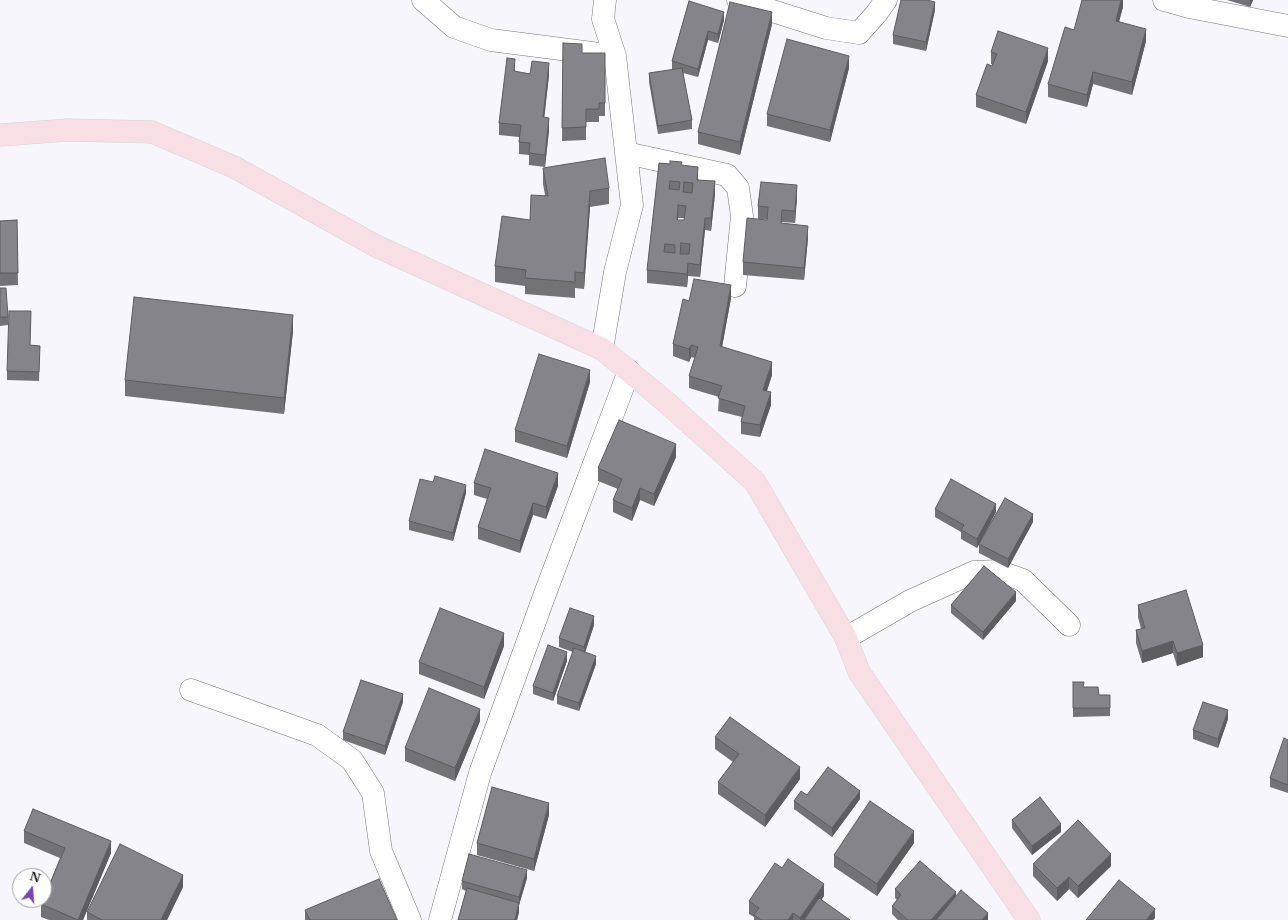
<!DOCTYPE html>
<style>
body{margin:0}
#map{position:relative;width:1288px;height:920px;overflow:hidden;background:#f7f6fd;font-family:"Libre Baskerville",serif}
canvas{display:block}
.north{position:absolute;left:12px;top:868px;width:40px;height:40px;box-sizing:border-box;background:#fff;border:1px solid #a1a1a2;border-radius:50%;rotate:17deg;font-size:11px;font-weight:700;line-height:16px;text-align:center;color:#141416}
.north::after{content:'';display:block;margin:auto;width:14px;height:18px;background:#7844bb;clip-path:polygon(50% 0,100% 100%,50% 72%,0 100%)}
</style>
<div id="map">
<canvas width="1288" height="920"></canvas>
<div class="north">N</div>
</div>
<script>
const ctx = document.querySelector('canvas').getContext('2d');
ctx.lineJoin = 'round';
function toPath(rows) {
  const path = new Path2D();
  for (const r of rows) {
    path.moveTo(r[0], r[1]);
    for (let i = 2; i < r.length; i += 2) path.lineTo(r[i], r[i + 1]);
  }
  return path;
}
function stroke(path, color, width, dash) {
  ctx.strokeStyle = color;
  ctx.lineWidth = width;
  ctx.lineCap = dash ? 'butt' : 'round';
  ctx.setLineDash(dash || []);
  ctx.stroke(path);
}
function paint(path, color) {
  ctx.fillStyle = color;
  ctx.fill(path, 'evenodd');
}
const minor = toPath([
 [423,0,454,27,491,40,615,56],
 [738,0,826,28,859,33,876,14,886,0],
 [1164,0,1189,7,1288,26],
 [626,153,727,175,738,188,742,216,735,286],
 [602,349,615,272,632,205,615,56,603,19,605,0],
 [846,638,910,601,974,572,998,571,1023,580,1069,625],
 [191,690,317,735,352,760,373,793,381,851,410,920],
 [440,920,480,773,546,591,629,371]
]);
const primary = toPath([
 [0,135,68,130,152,132,234,167,376,246,602,349,666,402,755,482,846,638,859,672,1029,920]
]);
const wall = toPath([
 [1123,0,1123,7,1119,21,1146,41,1132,95,1093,84,1087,107,1048,97,1048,84,1074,30],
 [1227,0,1253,0,1250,7],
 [689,1,724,20,718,43,708,40,698,77,683,73,692,120,692,129,658,134,649,82,649,73,672,70,672,61],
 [935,10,926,51,893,44,893,35],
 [772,24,740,155,698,144,698,132],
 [563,43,582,53,605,53,605,116,599,116,599,122,586,122,586,140,562,141],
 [991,52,1048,61,1026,124,976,107,976,95,993,65,991,64],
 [849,68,830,142,767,126,767,114],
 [515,72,549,75,544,117,549,130,545,167,529,165,529,155,519,154,519,137,499,135,499,123],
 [659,163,682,165,715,194,711,231,705,230,700,277,688,276,687,287,647,283,647,270],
 [678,218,685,218,684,220,678,220],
 [543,168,609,188,609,204,590,207,584,289,575,288,575,298,525,294,525,286,495,282,495,266,530,220,545,195,543,184],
 [797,197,795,223,782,222,781,223,808,238,804,280,743,275,743,262,767,219,758,219,758,206],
 [17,220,18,285,0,286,0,221],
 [0,288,8,317,8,325,0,326],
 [731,298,722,347,772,375,767,391,771,405,760,437,741,434,741,422,742,417,718,411,719,397,689,388,689,376,695,358,691,357,689,362,673,356,673,344,689,301],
 [31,320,30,345,40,346,39,381,7,380,7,371],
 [293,331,284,414,125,396,125,380],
 [590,382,567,458,515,442,515,430],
 [676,457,654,506,640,500,632,521,613,512,613,500,618,489,598,481,598,468],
 [433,482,466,493,453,541,409,530,409,521],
 [474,483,558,486,546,519,533,515,520,553,478,539,478,527,487,499,474,495],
 [935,509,996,512,977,548,961,539,961,532,935,517],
 [1033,522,1008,568,979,553,979,544],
 [1016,601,983,640,951,613,951,605],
 [1138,605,1203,657,1177,666,1173,653,1142,663,1136,643,1136,630,1141,629,1138,617],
 [594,625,585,652,596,664,579,711,557,704,557,696,573,652,559,647,559,638],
 [504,646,484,699,419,674,419,662],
 [567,661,553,701,533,694,533,686],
 [1073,682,1099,695,1110,695,1110,716,1073,717],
 [403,702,385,755,343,740,343,732],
 [1228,719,1218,748,1193,739,1193,730],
 [480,721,455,781,405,761,405,748],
 [715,737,800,779,765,827,718,794,718,782,733,762,715,749],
 [1288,740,1288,793,1270,787,1270,778],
 [807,795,860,799,832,837,794,809,794,801],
 [549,815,534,871,477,855,477,843],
 [1012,820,1061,832,1032,855,1012,828],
 [24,831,111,853,83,920,49,920,41,917,41,904,60,858,24,843],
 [914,843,877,896,834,867,834,855],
 [1033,864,1111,866,1078,898,1069,889,1057,901,1033,876],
 [527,878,519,905,519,912,517,920,458,920,466,891,462,889,462,881],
 [183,887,167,920,87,920,87,912],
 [895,889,956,896,988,920,898,920,892,914,892,906,897,900,895,898],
 [824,896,821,900,850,920,754,920,754,917,749,914,749,901],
 [305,910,397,920,305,920]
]);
const shadedWall = toPath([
 [1121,0,1123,0,1123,7,1116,33,1116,21],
 [1250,0,1253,0,1250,7],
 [935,2,935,10,926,51,926,42],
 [724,12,724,20,718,43,718,34],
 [772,12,772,24,740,155,740,142],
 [1146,29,1146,41,1132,95,1132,82],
 [708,31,708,40,698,77,698,69],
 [1048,48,1048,61,1026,124,1026,112],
 [849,56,849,68,830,142,830,130],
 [515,59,515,71,514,84,514,71],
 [549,63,549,75,543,130,543,117],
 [1093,72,1093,84,1087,107,1087,95],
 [549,118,549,130,545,167,545,155],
 [698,167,698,179,697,192,697,180],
 [715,181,715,194,711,231,711,218],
 [797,185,797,197,795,223,795,211],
 [590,191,590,207,584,289,584,273],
 [678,205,678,218,677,232,677,220],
 [705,218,705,230,700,277,700,265],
 [808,226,808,238,804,280,804,268],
 [688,263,688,276,687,287,687,274],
 [731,285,731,298,720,358,720,346],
 [293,315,293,331,284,414,284,398],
 [691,345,691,357,689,362,689,349],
 [772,362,772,375,763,402,763,390],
 [590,370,590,382,567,458,567,446],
 [771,392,771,405,760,437,760,425],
 [676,444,676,457,654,506,654,494],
 [558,473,558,486,546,519,546,507],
 [466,485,466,493,453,541,453,533],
 [640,488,640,500,632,521,632,508],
 [533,503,533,515,520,553,520,541],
 [996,504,996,512,977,548,977,539],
 [1033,514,1033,522,1008,568,1008,559],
 [1016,592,1016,601,983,640,983,632],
 [594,616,594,625,584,656,584,647],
 [504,633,504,646,484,699,484,687],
 [1173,641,1173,653,1142,663,1142,651],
 [1203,645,1203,657,1177,666,1177,653],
 [567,652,567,661,553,701,553,693],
 [596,656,596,664,579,711,579,703],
 [403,694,403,702,385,755,385,746],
 [480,709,480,721,455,781,455,768],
 [1228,710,1228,719,1218,748,1218,739],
 [800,767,800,779,765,827,765,815],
 [860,791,860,799,832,837,832,828],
 [549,803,549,815,534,871,534,859],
 [1061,824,1061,832,1032,855,1032,846],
 [914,831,914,843,877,896,877,884],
 [111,841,111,853,83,920,78,920],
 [1111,854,1111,866,1078,898,1078,886],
 [527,870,527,878,519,905,519,912,517,920,515,920,519,904,519,897],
 [183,875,183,887,167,920,161,920],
 [1069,877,1069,889,1057,901,1057,888],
 [824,884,824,896,807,920,800,920,800,918],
 [956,892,956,900,939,920,931,920],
 [1155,909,1155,918,1153,920,1146,920],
 [793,913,793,920,788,920],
 [988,913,988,920,982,920]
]);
const building = toPath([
 [901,0,927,0,935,2,926,42,893,35,901,0],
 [1082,0,1121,0,1116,21,1146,29,1132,82,1093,72,1087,95,1048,84,1065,27,1074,30,1082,0],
 [689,1,724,12,718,34,708,31,698,69,672,61,689,1],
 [730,2,772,12,740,142,698,132,730,2],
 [998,31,1048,48,1026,112,976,95,987,64,992,66,997,54,991,52,998,31],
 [787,39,849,56,830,130,767,114,787,39],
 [563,43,582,44,582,53,605,53,605,103,599,103,599,109,586,109,586,127,562,128,563,43],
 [507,58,515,59,514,71,530,74,532,61,549,63,543,117,549,118,545,155,529,153,530,143,519,142,521,125,499,123,507,58],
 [682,68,692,120,658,126,649,73,682,68],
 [605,158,609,188,590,191,584,273,575,272,575,282,525,278,526,270,495,266,502,216,530,220,531,195,548,196,543,168,605,158],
 [670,161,682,162,681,165,698,167,697,180,715,181,711,218,705,218,700,265,688,263,687,274,647,270,659,163,670,164,670,161],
 [670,181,680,182,679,190,669,189,670,181],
 [684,182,693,183,692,193,683,192,684,182],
 [678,205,686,206,684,220,677,220,678,205],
 [681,243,690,244,689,254,680,254,681,243],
 [665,244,675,245,675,253,664,252,665,244],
 [761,182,797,185,795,211,782,210,781,223,808,226,804,268,743,262,747,218,767,220,768,207,758,206,761,182],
 [17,220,18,273,0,273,0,221,17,220],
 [694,279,731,285,720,346,772,362,763,390,771,392,760,425,741,422,745,406,718,398,722,386,689,376,698,347,691,345,689,349,673,344,683,299,689,301,694,279],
 [0,288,6,288,8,317,0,317,0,288],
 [134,297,293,315,284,398,125,380,134,297],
 [9,311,31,311,30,345,40,346,39,372,7,371,9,311],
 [539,354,590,370,567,446,515,430,539,354],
 [619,420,676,444,654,494,640,488,632,508,613,500,622,479,598,468,619,420],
 [485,449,558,473,546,507,533,503,520,541,478,527,491,488,474,483,485,449],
 [435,476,466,485,453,533,409,521,420,479,433,482,435,476],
 [951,479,996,504,977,539,961,530,964,525,935,509,951,479],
 [1005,498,1033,514,1008,559,979,544,1005,498],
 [984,566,1016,592,983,632,951,605,984,566],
 [1186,590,1203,645,1177,653,1173,641,1142,651,1136,630,1145,628,1138,605,1186,590],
 [440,608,504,633,484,687,419,662,440,608],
 [570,608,594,616,584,647,559,638,570,608],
 [548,645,567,652,553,693,533,686,548,645],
 [574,648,596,656,579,703,557,696,574,648],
 [361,680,403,694,385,746,343,732,361,680],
 [1073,682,1084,682,1083,687,1098,687,1099,695,1110,695,1110,708,1073,708,1073,682],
 [429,688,480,709,455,768,405,748,429,688],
 [1203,702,1228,710,1218,739,1193,730,1203,702],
 [730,717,800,767,765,815,718,782,739,754,715,737,730,717],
 [1284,738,1288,740,1288,785,1270,778,1284,738],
 [828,767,860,791,832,828,794,801,801,791,807,795,828,767],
 [492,787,549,803,534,859,477,843,492,787],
 [1040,797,1061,824,1032,846,1012,820,1040,797],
 [870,801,914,831,877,884,834,855,870,801],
 [33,809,111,841,78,920,41,904,43,900,44,900,44,898,65,848,24,831,33,809],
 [1078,820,1111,854,1078,886,1069,877,1057,888,1033,864,1078,820],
 [120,844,183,875,161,920,102,920,87,912,120,844],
 [469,854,527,870,519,897,462,881,469,854],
 [788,859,824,884,800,918,793,913,788,920,761,920,754,915,759,908,749,901,775,863,782,868,788,859],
 [920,861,956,892,931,920,908,920,892,906,901,895,895,889,920,861],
 [379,879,397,920,310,920,305,910,379,879],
 [1119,880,1155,909,1146,920,1086,920,1119,880],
 [467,888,519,903,515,920,458,920,467,888],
 [961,890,988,913,982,920,936,920,961,890],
 [819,898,850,920,804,920,819,898]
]);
stroke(minor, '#77767b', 23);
stroke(primary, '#d5d5d5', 23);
stroke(minor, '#fff', 22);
stroke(primary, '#f8dfe5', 22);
paint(wall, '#727277');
paint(shadedWall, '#5d5c61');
paint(building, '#85848a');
stroke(building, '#5d5c61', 1);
</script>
